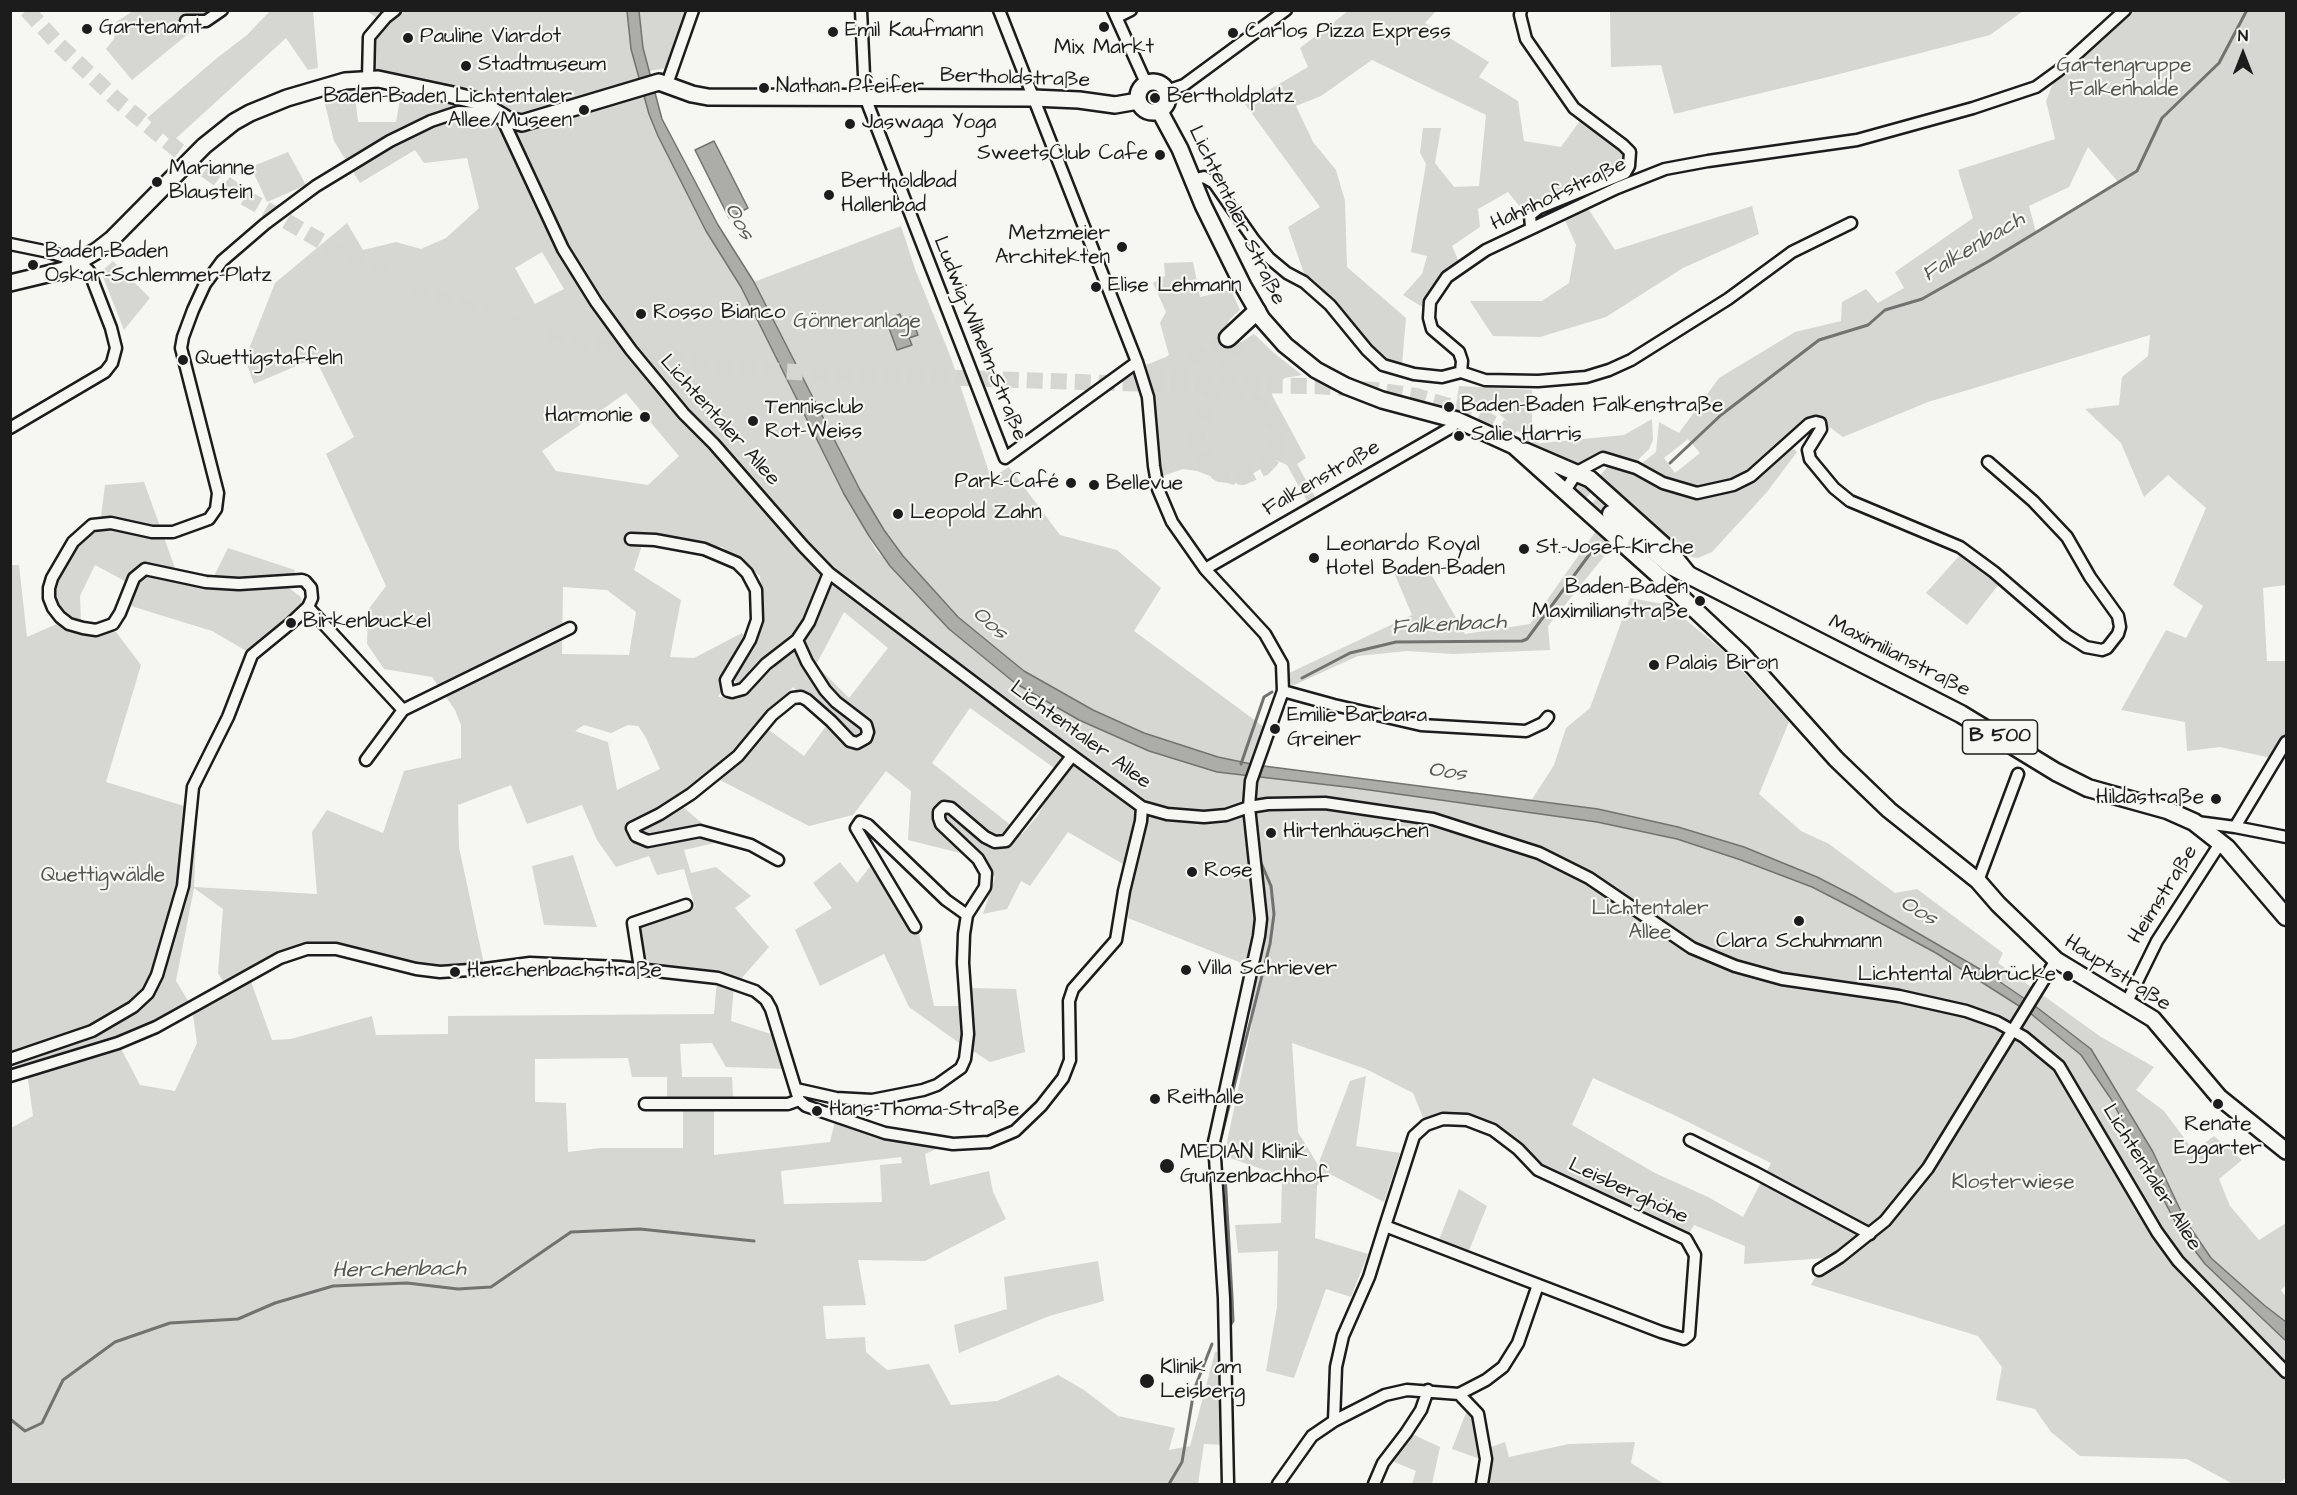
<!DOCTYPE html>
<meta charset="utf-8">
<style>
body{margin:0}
#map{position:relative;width:2297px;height:1495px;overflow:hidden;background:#f6f6f2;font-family:"Architects Daughter",sans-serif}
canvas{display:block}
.frame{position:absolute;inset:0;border:12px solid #1c1c1c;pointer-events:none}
.north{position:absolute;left:2213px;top:24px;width:60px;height:60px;-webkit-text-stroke:4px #f6f6f2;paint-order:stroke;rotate:0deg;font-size:16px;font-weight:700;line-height:24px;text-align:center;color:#1c1c1c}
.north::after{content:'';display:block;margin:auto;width:21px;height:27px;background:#1c1c1c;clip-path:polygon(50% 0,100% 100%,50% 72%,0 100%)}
</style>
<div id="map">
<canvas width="2297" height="1495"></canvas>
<div class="frame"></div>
<div class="north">N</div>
</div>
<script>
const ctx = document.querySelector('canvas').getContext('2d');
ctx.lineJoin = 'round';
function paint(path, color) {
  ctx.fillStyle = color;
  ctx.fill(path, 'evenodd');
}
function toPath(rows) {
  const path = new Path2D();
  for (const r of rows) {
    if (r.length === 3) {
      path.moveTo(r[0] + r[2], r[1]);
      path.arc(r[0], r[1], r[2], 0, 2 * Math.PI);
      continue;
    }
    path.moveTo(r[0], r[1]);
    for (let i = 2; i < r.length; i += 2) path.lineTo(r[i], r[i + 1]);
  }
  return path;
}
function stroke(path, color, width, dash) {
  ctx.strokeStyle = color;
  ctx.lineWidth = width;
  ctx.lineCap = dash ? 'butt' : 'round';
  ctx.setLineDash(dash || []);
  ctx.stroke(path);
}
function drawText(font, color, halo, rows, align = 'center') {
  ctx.font = font + ' "Architects Daughter",sans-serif';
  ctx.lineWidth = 4.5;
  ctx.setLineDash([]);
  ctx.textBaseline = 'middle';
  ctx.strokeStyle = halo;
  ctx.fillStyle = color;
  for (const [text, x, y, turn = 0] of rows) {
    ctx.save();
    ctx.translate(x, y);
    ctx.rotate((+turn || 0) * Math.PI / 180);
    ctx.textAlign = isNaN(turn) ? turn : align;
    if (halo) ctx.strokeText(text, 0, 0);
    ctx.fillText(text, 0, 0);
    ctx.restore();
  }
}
const green = toPath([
 [133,11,216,11,132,80,106,49,114,39,116,22],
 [270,11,313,11,318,68,308,70,286,38,172,142,147,118,217,58,247,35],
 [367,11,628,11,631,49,649,114,706,231,741,287,844,494,876,550,949,629,1015,683,1079,720,1149,751,1217,772,1355,788,1528,812,1531,801,1554,765,1566,728,1590,708,1630,598,1668,605,1726,653,1789,722,1759,794,1801,831,1829,844,1895,893,1917,889,2003,953,1998,963,2101,1037,2154,1067,2136,1090,2164,1111,2194,1151,2214,1136,2242,1160,2219,1179,2230,1206,2259,1240,2286,1223,2286,1285,2281,1290,2286,1297,2286,1322,2264,1305,2211,1258,2185,1220,2153,1152,2091,1049,2035,1006,1990,975,1854,896,1817,877,1812,888,1851,907,1936,953,1986,985,2030,1013,2081,1055,2110,1099,2181,1231,2205,1264,2286,1341,2286,1478,2278,1484,2233,1484,2187,1459,2080,1456,2051,1432,2035,1409,1996,1400,2002,1367,1978,1336,1811,1285,1819,1270,1839,1257,1744,1264,1745,1246,1694,1225,1686,1239,1538,1170,1518,1149,1467,1120,1426,1125,1413,1093,1366,1069,1292,1043,1298,1132,1318,1165,1350,1081,1366,1076,1356,1146,1400,1153,1384,1202,1328,1173,1317,1186,1315,1238,1368,1254,1351,1297,1326,1289,1294,1378,1266,1371,1277,1307,1278,1251,1238,1253,1235,1225,1281,1223,1282,1176,1224,1156,1252,1024,1247,989,1239,962,1128,918,1133,870,1068,832,1030,886,1021,881,1007,909,983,914,995,877,964,854,908,840,911,791,886,771,853,815,809,826,720,780,769,730,804,756,829,722,793,687,736,753,676,801,723,841,684,850,691,873,716,867,751,896,735,908,769,947,740,980,641,966,635,923,695,907,684,869,657,875,649,856,616,867,597,840,582,805,527,824,511,785,458,805,459,847,485,969,440,972,307,949,249,976,272,1040,291,1039,372,1016,376,1035,448,1034,448,1016,714,1014,717,980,734,985,731,1021,774,1035,787,1069,726,1067,712,1043,680,1044,682,1077,732,1077,733,1098,667,1098,667,1077,632,1077,628,1058,535,1059,535,1102,566,1103,568,1152,600,1148,683,1148,683,1111,714,1110,714,1155,830,1142,835,1121,943,1146,925,1154,930,1185,989,1171,993,1192,1006,1219,925,1261,858,1260,866,1305,823,1306,826,1339,865,1337,866,1352,887,1370,929,1364,951,1405,997,1401,1058,1375,1084,1390,1118,1416,1175,1428,1169,1450,1190,1446,1215,1352,1225,1351,1227,1445,1204,1444,1198,1484,11,1484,11,1128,33,1116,27,1072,11,1076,11,565,19,565,27,637,59,623,88,634,116,632,141,665,106,782,197,810,194,887,317,894,312,832,327,810,383,833,404,771,461,758,461,725,455,710,432,677,384,669,367,644,368,610,386,586,326,454,354,437,315,358,254,384,245,359,275,283,347,223,363,250,396,242,421,249,446,238,479,208,467,158,424,163,415,150,360,183,334,141,323,96,354,87,358,122,396,122,402,88,460,100,455,111,404,132,409,140,433,125,457,117,481,117,506,128,486,105,368,79,369,37,381,21],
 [542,252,564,289,535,304,515,268],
 [626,393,679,456,648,485,556,471,542,451],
 [645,536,722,547,760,576,764,621,755,644,734,681,738,683,768,659,775,667,741,696,718,697,749,642,742,633,694,658,670,657,681,600,634,570],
 [563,587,607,590,636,612,629,655,562,654],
 [844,612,888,648,849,698,816,665],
 [970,708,1060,772,1038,815,1022,834,932,763],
 [584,725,611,733,628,725,638,726,645,736,660,769,617,790,608,742,575,731],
 [194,888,223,909,218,973,227,988,192,1007,176,981],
 [192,1008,197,1043,175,1091,140,1085,118,1043],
 [1593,1078,1674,1115,1771,1163,1743,1217,1708,1197,1655,1173,1572,1125],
 [901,1157,902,1163,880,1165,882,1202,784,1204,781,1171],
 [639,11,693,11,673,67,649,71,643,48],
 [1348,11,1436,11,1425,23,1489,62,1479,77,1518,101,1524,141,1561,147,1582,118,1630,152,1625,173,1525,213,1508,192,1478,209,1480,227,1452,246,1459,262,1440,277,1430,291,1424,308,1403,295,1422,274,1427,256,1411,252,1426,164,1420,153,1423,128,1441,128,1435,163,1454,187,1479,186,1486,115,1372,60,1321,96,1296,106,1313,142,1336,170,1345,201,1347,267,1406,318,1402,364,1384,361,1336,306,1306,279,1288,227,1320,207,1245,104,1308,67,1300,48],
 [1610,11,1610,10,2023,11,1990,35,1828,77,1674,114,1661,65,1611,67],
 [2125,11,2286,11,2286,585,2263,588,2267,661,2286,661,2286,735,2272,758,2220,747,2187,751,2185,722,2121,710,2166,630,2186,638,2203,606,2173,585,2206,508,2168,475,2144,497,2121,443,2085,409,2119,405,2122,377,2148,356,2150,335,1928,402,1843,437,1821,421,1787,442,1797,452,1767,492,1712,552,1698,558,1681,555,1599,477,1608,466,1617,462,1636,468,1656,452,1659,422,1679,433,1719,378,1795,332,1841,321,1842,302,1866,289,1878,303,1904,288,1895,272,1973,218,1958,170,2055,139,2046,101,2058,71],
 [2088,147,2118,182,2036,232,2029,206,2069,187],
 [1688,439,1700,453,1675,473,1664,458],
 [288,152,306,185,267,202,251,167],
 [1752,206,1759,234,1683,268,1606,317,1540,337,1493,336,1470,301,1542,301,1569,283,1576,245,1564,218,1587,207,1615,250],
 [901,226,915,269,951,358,991,478,1009,467,1060,535,1117,550,1161,588,1134,631,1268,730,1256,765,1218,757,1144,733,1093,710,1024,671,958,617,903,556,884,530,860,490,754,282],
 [113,261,150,298,124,330,101,272],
 [1193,262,1200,297,1231,290,1240,310,1230,319,1225,328,1225,335,1233,342,1241,342,1254,334,1274,353,1302,375,1285,378,1277,383,1272,395,1306,458,1297,464,1316,499,1308,503,1287,465,1276,460,1233,485,1197,471,1183,469,1160,477,1148,397,1151,379,1146,365,1166,357,1169,355,1160,323,1166,312,1153,283,1165,276,1164,263],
 [1459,386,1532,390,1532,444,1624,435,1652,419,1653,440,1649,449,1633,465,1599,455,1577,469,1532,444,1495,410,1456,406],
 [144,482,175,568,214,576,228,548,295,570,289,588,301,597,302,609,250,653,212,631,131,606,136,587,95,565,80,596,81,622,61,610,55,604,54,588,61,568,101,517,105,485],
 [1598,528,1614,544,1548,626,1550,650,1453,654,1407,651,1358,656,1292,686,1287,674,1412,615,1393,570,1426,565,1465,634,1530,624],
 [1959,556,1999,584,1967,625,1926,593],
 [573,855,597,927,544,925,532,866],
 [840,862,857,883,873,863,919,933,934,1006,959,1006,962,1045,909,1007,884,954,820,986,795,930,832,908,813,883],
 [970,988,1016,989,1025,1052,990,1062,973,1051],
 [1459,1189,1487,1206,1468,1253,1438,1242],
 [1098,1261,1104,1301,1049,1316,959,1353,954,1325,1007,1309,1004,1277],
 [1467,1410,1475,1417,1480,1459,1452,1449],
 [1410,1433,1440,1447,1432,1484,1412,1484,1416,1471,1392,1461],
 [1505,1442,1509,1457,1569,1444,1635,1442,1631,1463,1664,1484,1482,1484,1488,1448]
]);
const water = toPath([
 [627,11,639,11,643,48,662,119,718,225,754,282,860,490,884,530,903,556,958,617,1024,671,1093,710,1144,733,1218,757,1256,765,1598,809,1678,827,1744,847,1817,877,1854,896,1990,975,2035,1006,2091,1049,2153,1152,2185,1220,2211,1258,2264,1305,2286,1322,2286,1341,2205,1264,2180,1231,2111,1099,2081,1055,2030,1013,1936,953,1851,907,1812,887,1741,860,1677,839,1597,822,1355,788,1217,772,1149,751,1079,720,1015,683,949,629,890,566,869,536,844,494,741,287,706,231,658,136,649,114,631,49,627,11],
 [714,141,748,208,729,218,695,150,714,141],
 [900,314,902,320,911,317,918,335,909,338,912,345,897,350,886,320,900,314]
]);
const stream = toPath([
 [1670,463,1721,415,1819,340,1868,325,1885,310,1922,299,1989,261,2137,171,2162,118,2219,63,2247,10],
 [1302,678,1350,653,1396,642,1522,641,1527,639,1595,547],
 [1241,764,1264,697,1272,692],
 [1221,1138,1270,944,1274,914,1271,886,1262,865],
 [1225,1174,1232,1297,1233,1321,1229,1327],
 [10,1419,25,1431,42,1423,63,1380,115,1342,170,1323,238,1319,275,1303,333,1286,407,1283,458,1289,491,1287,571,1232,640,1229,754,1241],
 [1169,1484,1182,1462,1194,1390,1212,1344]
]);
const primaryTunnel = toPath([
 [27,10,59,45,117,100,179,151,244,197,349,257,421,290,497,318,613,349,732,368,812,373,1109,383,1315,386,1375,390,1416,396,1475,414,1512,433,1546,457,1611,514],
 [1148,379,1187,365,1228,338],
 [1229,387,1259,404,1268,412,1276,427,1277,438,1276,450,1271,460,1263,468,1243,477,1220,474,1211,468,1199,449,1197,438,1203,413,1239,340]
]);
const street = toPath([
 [861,10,865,97,1005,458,1137,362],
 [999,10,1137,362,1148,397,1154,466,1158,489,1172,522,1205,569,1265,634,1282,664,1283,691,1251,781,1249,807,1261,919,1259,936,1214,1142,1224,1298,1228,1484],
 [1113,10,1146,83],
 [1521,10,1520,15,1526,39,1574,108,1623,145,1630,152,1629,166,1625,173,1539,208,1530,215,1531,227],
 [1117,17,1131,10],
 [186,21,206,21,222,10],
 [368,79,369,37,386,17,395,10],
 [667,84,693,10],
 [1166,91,1184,85,1286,10],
 [501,116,563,249,596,302,631,350,684,414,714,444,803,546,829,573,1010,710,1142,807,1167,814,1204,817,1226,815,1249,807,1268,804,1325,803,1433,819,1539,853,1589,878,1692,948,1735,966,1782,979,1899,996,1966,1011,1997,1022,2024,1037,2059,1066,2157,1232,2178,1261,2286,1372],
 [1192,180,1204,177,1214,183,1254,240,1269,258,1287,273,1304,282,1330,305,1367,350,1383,365,1414,374,1442,377,1461,372,1462,361,1459,352,1432,329,1429,318,1430,302,1447,277,1486,250,1617,188,1665,169,1708,161,1857,140,1973,108,2036,87,2058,71,2125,10],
 [10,244,49,252,80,262,89,271,111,328,116,348,112,363,105,372,10,428],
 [1461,372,1485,380,1538,381,1586,377,1609,370,1631,360,1728,299,1792,252,1851,223],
 [1565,491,1577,472,1603,458,1636,468,1663,483,1697,493,1733,485,1751,476,1809,424,1816,422,1820,423,1821,429,1808,450,1810,459,1834,488,1850,501,1960,547,1994,572,2067,635,2086,647,2102,650,2107,648,2118,634,2120,627,2118,616,2090,577,2067,537,2033,501,1988,462],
 [631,539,655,540,704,549,737,563,747,573,756,590,757,620,750,640,726,680,728,691,732,692,743,689,766,664,797,640],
 [1205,569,1452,427,1457,420],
 [308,607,403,710],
 [1283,691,1334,705,1421,725,1526,731,1543,723,1548,717],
 [366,760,403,710,570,628],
 [2197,822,2235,827,2286,837],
 [2235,827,2286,742],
 [778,860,751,845,700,831,648,841,636,836,632,828,660,814,691,794,738,756,772,715,793,698,801,697,807,700,831,721,850,741,857,743,866,738,868,732,866,725,836,702,825,690,807,662,797,640,809,622,829,573],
 [1978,881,2018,774],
 [915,927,856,828,860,822,868,825,946,900,967,915],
 [640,968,633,923,686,905],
 [2127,1002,2157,941,2221,842],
 [10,1059,92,1031,133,1007,148,993,157,975,183,886,193,787,228,717,252,655,291,623,308,607,312,598,311,588,305,581,302,580,239,584,206,582,145,569,134,578,120,613,113,624,96,630,83,628,69,624,60,617,53,608,49,598,49,588,52,578,73,542,92,525,111,523,152,532,173,532,209,519,216,509,218,493,181,348,183,337,193,310,205,284,222,261,265,224,316,186,390,141,431,121,458,112,495,113],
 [10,1076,118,1043,156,1027,280,958,307,949,336,949,416,969,440,972,485,969,530,963,620,967,718,978,755,991,766,1000,771,1009,799,1100,806,1106,885,1133,953,1144,989,1142,1015,1131,1041,1106,1063,1078,1070,1060,1069,1001,1073,989,1116,940,1124,891,1141,821,1142,807],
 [796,1089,836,1098,872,1100,923,1090,937,1085,961,1068,965,1059,968,1034,963,963,964,934,967,915,985,887,986,873,978,859,941,824,939,818,939,812,944,807,951,808,985,837,995,842,1006,841,1072,756],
 [645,1104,788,1104,799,1100],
 [1690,1140,1756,1173,1870,1234],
 [1819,1270,1840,1257,1885,1221,1928,1168,2056,960],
 [1459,1394,1486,1380,1503,1367,1518,1343,1538,1285],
 [1334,1421,1336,1367,1343,1336,1369,1277,1385,1226,1397,1189,1414,1136,1426,1125,1443,1119,1467,1120,1493,1130,1518,1149,1538,1170,1686,1239,1695,1255,1689,1335,1684,1339,1661,1332,1385,1226],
 [1278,1484,1312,1436,1334,1421,1385,1395,1407,1390,1459,1394,1478,1414,1486,1459,1482,1484],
 [1374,1484,1383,1463,1406,1433,1421,1410,1428,1390]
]);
const secondary = toPath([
 [1153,97,15],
 [1159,110,1180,149,1203,205,1243,286,1262,319,1285,345,1316,370,1346,386,1382,400,1457,420,1514,446,1659,576,1742,654,1836,759,1889,810,1978,881,1998,904,2056,960,2153,1019,2219,1097,2286,1151],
 [10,283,64,270,98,250,112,239,204,146,234,122,250,113,287,98,345,81,378,79,453,95,477,101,508,120,522,123,659,82,692,94,708,97,1033,98,1079,100,1115,105,1138,101],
 [1525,451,1590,479,1668,549,1689,575]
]);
const primary = toPath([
 [1228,338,1257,311],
 [1611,514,1671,566,1961,714,2056,772,2088,788,2167,810,2194,822,2227,848,2286,917]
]);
const markers = [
 [1104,27,6,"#1c1c1c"],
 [87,29,6,"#1c1c1c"],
 [833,32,6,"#1c1c1c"],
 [1233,33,6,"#1c1c1c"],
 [408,38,6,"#1c1c1c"],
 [466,66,6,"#1c1c1c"],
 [764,88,6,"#1c1c1c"],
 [1155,98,6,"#1c1c1c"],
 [584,110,6,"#1c1c1c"],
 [850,124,6,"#1c1c1c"],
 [1160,155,6,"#1c1c1c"],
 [157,182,6,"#1c1c1c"],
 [829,195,6,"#1c1c1c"],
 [1122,247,6,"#1c1c1c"],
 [33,265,6,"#1c1c1c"],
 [1096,287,6,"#1c1c1c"],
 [641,314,6,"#1c1c1c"],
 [183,360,6,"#1c1c1c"],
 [1449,407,6,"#1c1c1c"],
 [645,417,6,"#1c1c1c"],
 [753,421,6,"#1c1c1c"],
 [1459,436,6,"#1c1c1c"],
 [1071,483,6,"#1c1c1c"],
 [1094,485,6,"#1c1c1c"],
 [898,514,6,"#1c1c1c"],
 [1524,549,6,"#1c1c1c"],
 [1314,558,6,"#1c1c1c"],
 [1700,601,6,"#1c1c1c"],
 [291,623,6,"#1c1c1c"],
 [1654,665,6,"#1c1c1c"],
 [1275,729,6,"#1c1c1c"],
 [2216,799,6,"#1c1c1c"],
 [1271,833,6,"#1c1c1c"],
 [1192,872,6,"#1c1c1c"],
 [1799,921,6,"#1c1c1c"],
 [1186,970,6,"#1c1c1c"],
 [455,972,6,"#1c1c1c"],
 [2068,976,6,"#1c1c1c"],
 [1155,1099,6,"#1c1c1c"],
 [2218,1104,6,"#1c1c1c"],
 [817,1111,6,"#1c1c1c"],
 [1167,1166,8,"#1c1c1c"],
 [1147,1381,8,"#1c1c1c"]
];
const shields = [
 [2000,737,75]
];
const shieldNames = [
 ["B 500",2000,737]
];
const poiNames = [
 ["Gartenamt",99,29],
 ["Emil Kaufmann",845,32],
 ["Carlos Pizza Express",1245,33],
 ["Pauline Viardot",420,38],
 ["Mix Markt",1104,49,"center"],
 ["Stadtmuseum",478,66],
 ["Nathan Pfeifer",776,88],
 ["Baden-Baden Lichtentaler",572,98,"right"],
 ["Allee/Museen",572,122,"right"],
 ["Bertholdplatz",1167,98],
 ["Jaswaga Yoga",862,124],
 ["SweetsClub Cafe",1148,155,"right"],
 ["Marianne",169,170],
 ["Blaustein",169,194],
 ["Bertholdbad",841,183],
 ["Hallenbad",841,207],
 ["Metzmeier",1110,235,"right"],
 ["Architekten",1110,259,"right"],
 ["Baden-Baden",45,253],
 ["Oskar-Schlemmer-Platz",45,277],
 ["Elise Lehmann",1108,287],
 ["Rosso Bianco",653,314],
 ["Quettigstaffeln",195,360],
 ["Baden-Baden Falkenstraße",1461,407],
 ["Tennisclub",765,409],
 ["Rot-Weiss",765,433],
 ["Harmonie",633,417,"right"],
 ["Salie Harris",1471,436],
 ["Park-Café",1059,483,"right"],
 ["Bellevue",1106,485],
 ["Leopold Zahn",910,514],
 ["Leonardo Royal",1326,546],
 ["Hotel Baden-Baden",1326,570],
 ["St.-Josef-Kirche",1536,549],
 ["Baden-Baden",1688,589,"right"],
 ["Maximilianstraße",1688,613,"right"],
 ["Birkenbuckel",303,623],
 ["Palais Biron",1666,665],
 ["Emilie Barbara",1287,717],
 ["Greiner",1287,741],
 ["Hildastraße",2204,799,"right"],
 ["Hirtenhäuschen",1283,833],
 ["Rose",1204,872],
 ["Clara Schuhmann",1799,943,"center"],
 ["Villa Schriever",1198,970],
 ["Herchenbachstraße",467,972],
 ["Lichtental Aubrücke",2056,976,"right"],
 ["Reithalle",1167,1099],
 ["Hans-Thoma-Straße",829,1111],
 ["Renate",2218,1126,"center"],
 ["Eggarter",2218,1150,"center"],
 ["MEDIAN Klinik",1180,1154],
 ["Gunzenbachhof",1180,1178],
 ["Klinik am",1160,1369],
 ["Leisberg",1160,1393]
];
const parkNames = [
 ["Gartengruppe",2124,67],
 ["Falkenhalde",2124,91],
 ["Gönneranlage",857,323],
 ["Quettigwäldle",103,877],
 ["Lichtentaler",1650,910],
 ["Allee",1650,934],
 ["Klosterwiese",2013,1184]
];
const streetNames = [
 ["Bertholdstraße",1015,79,2],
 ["Hahnhofstraße",1559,195,-25],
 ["Lichtentaler Straße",1236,216,64],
 ["Ludwig-Wilhelm-Straße",979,339,68],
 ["Lichtentaler Allee",719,421,48],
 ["Falkenstraße",1322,479,-30],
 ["Maximilianstraße",1899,657,27],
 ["Lichtentaler Allee",1080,736,36],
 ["Heimstraße",2164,895,-58],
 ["Hauptstraße",2117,974,33],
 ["Lichtentaler Allee",2151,1178,58],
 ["Leisberghöhe",1628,1192,25]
];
const waterNames = [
 ["Oos",738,222,61],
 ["Falkenbach",1974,248,-31],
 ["Oos",989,624,42],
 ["Falkenbach",1449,626,-3],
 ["Oos",1447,773,8],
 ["Oos",1918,912,31],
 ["Herchenbach",399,1271,-1]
];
paint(green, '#d6d6d2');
paint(water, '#acaca9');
stroke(water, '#727271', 1.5);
stroke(stream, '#727271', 3);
stroke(primaryTunnel, '#d5d5d2', 16, [16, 8]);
stroke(street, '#1c1c1c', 15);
stroke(secondary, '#1c1c1c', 20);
stroke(primary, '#1c1c1c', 21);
stroke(street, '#f6f6f2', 10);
stroke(secondary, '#f6f6f2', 15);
stroke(primary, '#f6f6f2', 16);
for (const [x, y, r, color] of markers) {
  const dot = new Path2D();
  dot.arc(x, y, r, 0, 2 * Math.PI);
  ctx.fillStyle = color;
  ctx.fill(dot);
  stroke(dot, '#f6f6f2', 2);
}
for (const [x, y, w] of shields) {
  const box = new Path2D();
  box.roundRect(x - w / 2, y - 17, w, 34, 4.5);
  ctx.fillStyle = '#f6f6f2';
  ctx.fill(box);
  stroke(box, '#1c1c1c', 1.5);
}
drawText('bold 20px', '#1c1c1c', null, shieldNames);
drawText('21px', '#1c1c1c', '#f6f6f2', poiNames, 'left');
drawText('21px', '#545453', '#f6f6f2', parkNames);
drawText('21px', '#1c1c1c', '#f6f6f2', streetNames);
drawText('italic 22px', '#565654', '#f6f6f2', waterNames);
</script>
